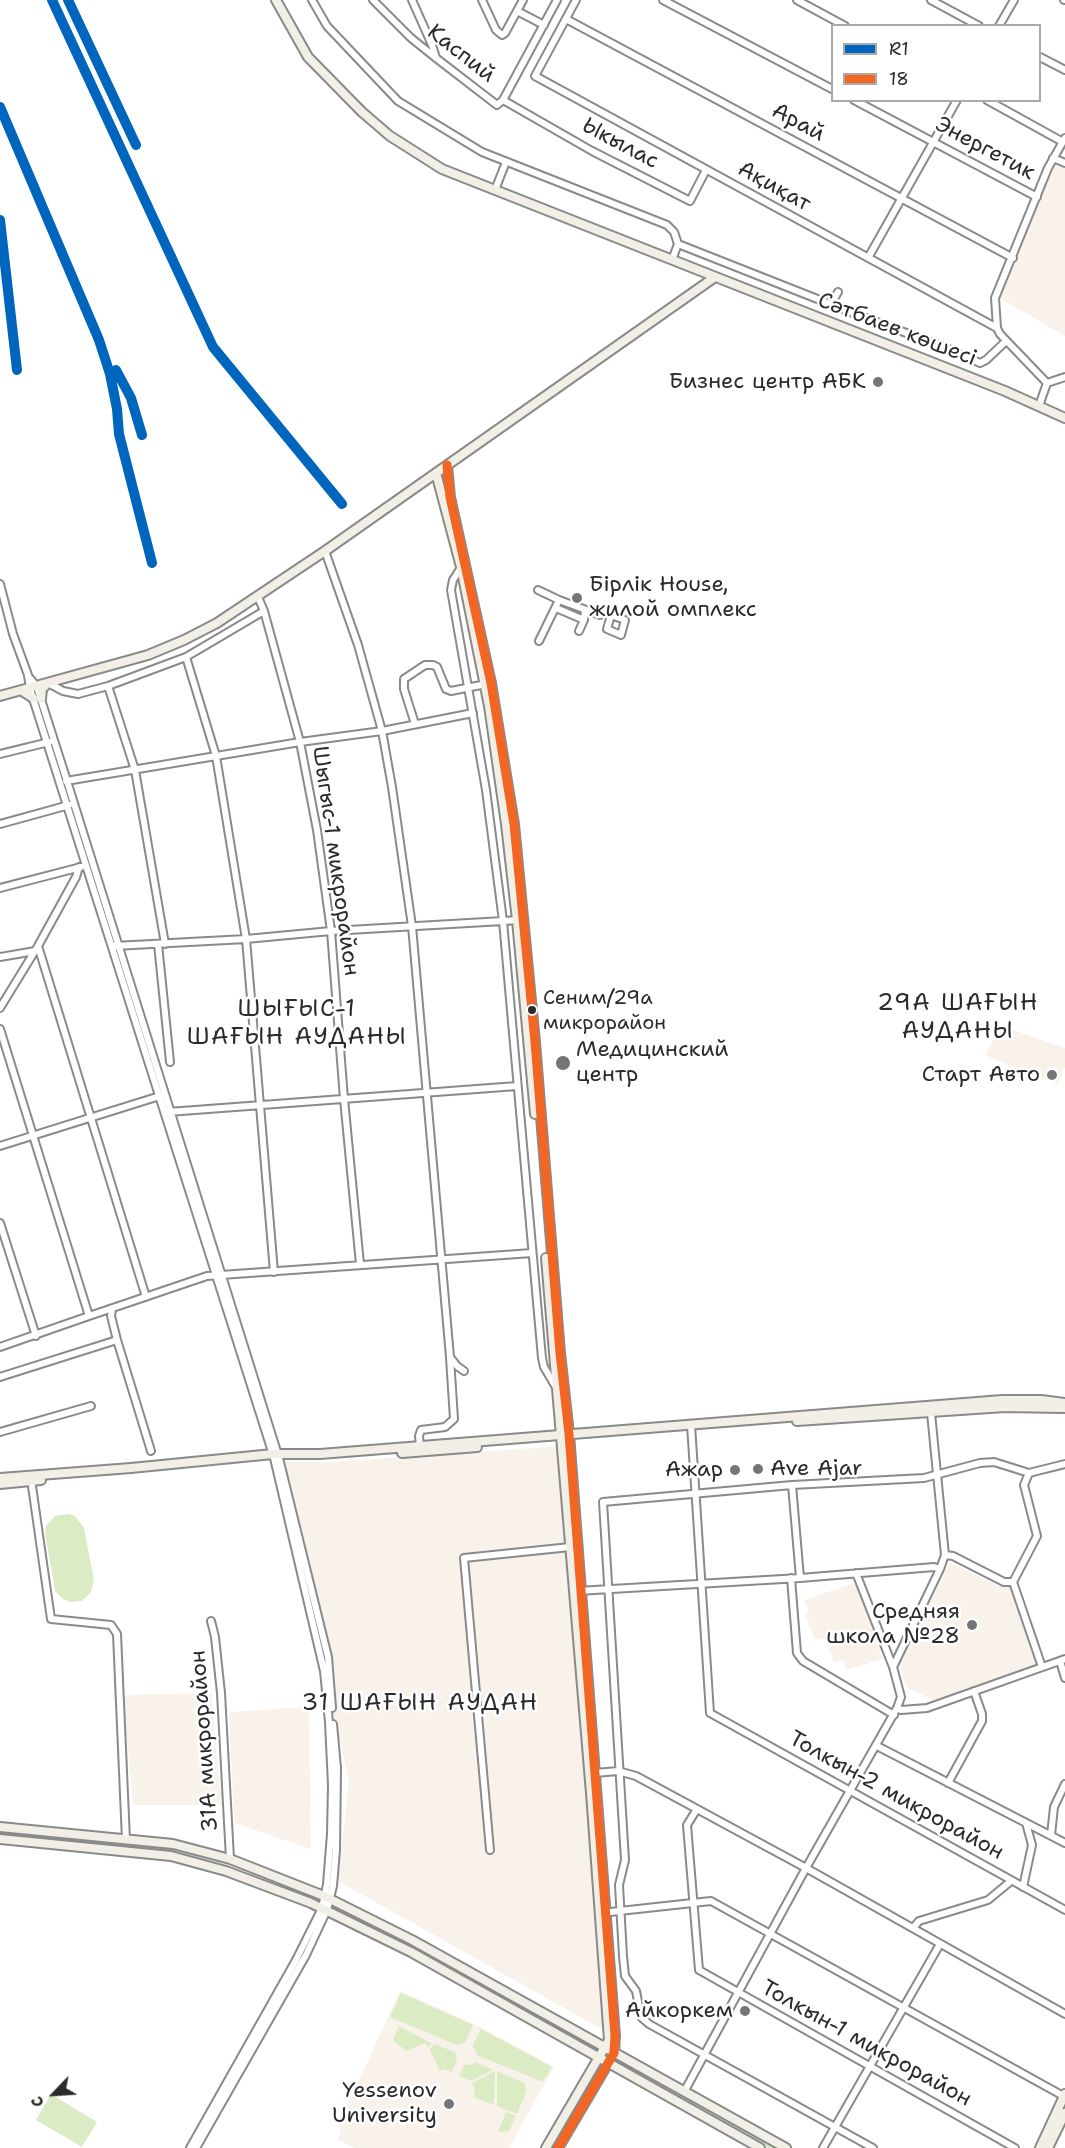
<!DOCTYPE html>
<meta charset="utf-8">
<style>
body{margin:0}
#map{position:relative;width:1065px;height:2148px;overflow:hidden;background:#fff;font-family:"Shantell Sans",sans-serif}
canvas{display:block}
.legend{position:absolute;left:831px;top:24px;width:210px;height:78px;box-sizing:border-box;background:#fff;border:2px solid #aaa;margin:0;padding:8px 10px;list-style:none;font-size:18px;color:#2b2b2b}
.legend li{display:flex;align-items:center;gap:12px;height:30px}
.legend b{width:30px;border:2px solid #aaa}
.north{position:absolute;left:24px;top:2064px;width:60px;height:60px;-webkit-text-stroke:4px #fff;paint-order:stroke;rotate:245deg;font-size:16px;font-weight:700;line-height:24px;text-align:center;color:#2b2b2b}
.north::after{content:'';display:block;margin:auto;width:21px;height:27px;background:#2b2b2b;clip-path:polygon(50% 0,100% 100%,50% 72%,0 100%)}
</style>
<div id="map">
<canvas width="1065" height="2148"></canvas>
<ul class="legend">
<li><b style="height:8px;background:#0065bd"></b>R1</li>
<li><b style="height:8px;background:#f26522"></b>18</li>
</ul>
<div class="north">С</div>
</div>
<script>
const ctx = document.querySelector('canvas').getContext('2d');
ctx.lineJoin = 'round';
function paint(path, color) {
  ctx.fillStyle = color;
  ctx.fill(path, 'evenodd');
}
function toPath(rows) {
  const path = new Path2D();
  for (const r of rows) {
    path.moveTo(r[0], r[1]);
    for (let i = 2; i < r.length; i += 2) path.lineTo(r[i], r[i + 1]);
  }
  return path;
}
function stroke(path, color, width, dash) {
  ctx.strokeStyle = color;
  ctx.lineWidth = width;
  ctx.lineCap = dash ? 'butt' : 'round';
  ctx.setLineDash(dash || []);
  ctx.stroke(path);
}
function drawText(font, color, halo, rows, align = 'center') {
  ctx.font = font + ' "Shantell Sans",sans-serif';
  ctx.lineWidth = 5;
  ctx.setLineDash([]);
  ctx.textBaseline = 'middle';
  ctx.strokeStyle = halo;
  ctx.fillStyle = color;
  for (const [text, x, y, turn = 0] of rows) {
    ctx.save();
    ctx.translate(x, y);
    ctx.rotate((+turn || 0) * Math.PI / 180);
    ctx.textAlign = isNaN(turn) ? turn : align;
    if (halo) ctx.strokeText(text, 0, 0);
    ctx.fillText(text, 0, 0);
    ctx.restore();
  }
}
const built = toPath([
 [1055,159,1065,164,1065,336,999,298],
 [1001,1026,1065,1048,1065,1067,1058,1084,985,1055],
 [562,1446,605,2031,338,1881,349,1780,274,1462,329,1462],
 [950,1563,999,1586,1012,1586,1038,1666,937,1702,906,1687,899,1664],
 [857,1582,883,1659,846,1670,844,1660,834,1663,826,1638,815,1640,805,1615,809,1613,804,1600],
 [211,1693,222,1805,133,1805,123,1695],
 [309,1707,311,1849,234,1823,229,1712],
 [400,1991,476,2025,554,2067,509,2148,356,2148,338,2140,344,2113]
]);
const green = toPath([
 [68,1514,75,1516,84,1528,94,1580,91,1592,82,1601,71,1602,63,1599,55,1591,45,1533,46,1526,55,1516],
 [401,1993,473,2025,465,2043,457,2045,390,2017],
 [399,2026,431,2043,429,2048,425,2043,406,2051,393,2040],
 [481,2029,552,2067,543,2082,477,2055,473,2045],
 [434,2044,455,2052,457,2060,452,2072,443,2069,440,2071,430,2050],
 [475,2062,493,2070,471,2081,459,2076,464,2065,470,2065],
 [495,2071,494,2105,474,2097,475,2090,472,2083],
 [497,2071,525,2083,525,2088,527,2090,517,2114,497,2106],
 [654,2080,690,2099,777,2148,768,2148,654,2083],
 [51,2094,97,2122,82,2147,36,2120],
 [506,2112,516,2116,509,2131,498,2132]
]);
const minor = toPath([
 [312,0,327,26,398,101,482,152,667,225,674,232,678,244,672,260],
 [373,0,411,38,436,58,497,105,503,100],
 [412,0,432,45,436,58],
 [482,0,496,30,502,35,505,33,523,0],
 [576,0,535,76,997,328],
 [663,0,832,89],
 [797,0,845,26],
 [931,0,979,26],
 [1064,0,1065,0],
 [517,11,544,25],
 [566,19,1013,258],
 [999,26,1014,0],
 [1040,57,1065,70],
 [503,100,592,151,690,201,706,170],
 [503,100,557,0],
 [854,100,1037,197],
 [987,100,1063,142],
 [1053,158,1065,163],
 [495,190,506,162],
 [678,244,858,315,944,347,980,363,986,360,1006,341],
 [868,258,957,100],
 [831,304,838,292],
 [1047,383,1000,334,997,328,995,298,1048,168,1065,138],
 [1047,383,1065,377],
 [1039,406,1047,383],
 [325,551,358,645,382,731,392,787,412,926,450,1357,457,1366,464,1371],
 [462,566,453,580,451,590,486,790,503,921,542,1358,544,1367,557,1389],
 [0,584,13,634,28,675,30,689,274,1458,324,1671,329,1722,332,1785,331,1834,327,1884,322,1908,296,1960,190,2148],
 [538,590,559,600,539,641],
 [559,600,600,615],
 [556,608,584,620],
 [264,611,300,742,317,830,331,931,344,1099,360,1264],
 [611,615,625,620,621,635,607,629,611,615],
 [579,631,584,620,585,610],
 [186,657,216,756,246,939,274,1272],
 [28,676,37,687,67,781,279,1458,328,1657,332,1708],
 [50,684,63,691,78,694,108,686,186,657,264,611,258,597],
 [108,686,135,770,165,944],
 [415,724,404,689,404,679,425,665,433,665,437,667,446,689,451,691,486,684],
 [0,754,49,742],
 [66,781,300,742,382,731,473,713],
 [0,824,69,805],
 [0,888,81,867],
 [158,944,170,1062],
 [38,946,146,1297],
 [114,946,246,939,331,931,520,920],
 [0,957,35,951],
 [0,1008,38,946,76,877,79,867],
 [0,1029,89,1316,207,1276,532,1253],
 [168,1112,517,1086],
 [0,1146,163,1095],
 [0,1223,36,1336],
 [112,1309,111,1316,117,1340,151,1451],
 [0,1347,89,1316],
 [0,1377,117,1340],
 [691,1425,710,1713,1065,1910],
 [0,1432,91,1406],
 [420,1446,419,1436,421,1430,445,1427,454,1419,450,1358],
 [31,1479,51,1619,111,1625,117,1634,126,1840],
 [792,1485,800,1578],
 [945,1555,953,1556,1004,1582,1013,1582],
 [856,1573,893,1667],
 [791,1578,797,1653,803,1661,894,1715],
 [577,1591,800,1578,934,1567,940,1569],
 [211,1621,215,1637,221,1693,230,1859],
 [1060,1661,1065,1678],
 [1042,1667,1013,1582,1037,1536,1024,1485,1029,1473,1065,1464],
 [897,1708,901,1710,927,1708,1065,1659],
 [877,1746,1065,1843],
 [595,1773,618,1771,636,1776,806,1868,1065,2014],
 [948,1783,982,1721,982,1714,974,1691],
 [697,1809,687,1825,699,1970,1015,2148],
 [1051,1835,1054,1807,1065,1784],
 [490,1850,464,1558,570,1547],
 [1023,1887,1032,1845,1026,1823],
 [601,1913,711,1901,1065,2097],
 [913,1928,919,1921,988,1900,1011,1881],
 [684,2092,806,1868,897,1708,901,1697,893,1667,940,1569,945,1555,931,1413],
 [196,2148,306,1955,327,1910,333,1886,336,1850,337,1768,333,1724],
 [823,2148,940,1944],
 [873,2148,649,2024,641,2017,636,1991,625,1976,623,1956,619,1885,625,1860,603,1502,792,1485,924,1478,980,1463,994,1462,1029,1473]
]);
const major = toPath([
 [276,0,308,57,362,112,390,136,442,169,1005,391,1065,418],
 [447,465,450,497,491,683,514,824,535,1042,560,1353,569,1434,615,2036,614,2053,558,2148],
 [436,473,461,567,489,706,506,824,517,920,535,1114],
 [22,691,33,698],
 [0,696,148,655,184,640,217,623,325,551,715,277],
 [41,699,42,689,46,685],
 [797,1421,1005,1407,1064,1408],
 [402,1453,477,1447],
 [0,1478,131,1468,273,1454,320,1454,1002,1400,1041,1400,1065,1403],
 [0,1484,41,1480],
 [0,1827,173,1844,230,1859,324,1896,412,1940,786,2148],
 [0,1839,171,1856,226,1871,311,1903,411,1952,760,2148],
 [546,2148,609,2040,591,1793,546,1258],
 [1040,2148,1065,2094],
 [1048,2148,1065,2113]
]);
const bus1 = toPath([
 [447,465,450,497,491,683,514,824,535,1042,560,1353,569,1434,615,2036,614,2053,558,2148]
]);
const rail1 = toPath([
 [52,0,213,347,342,504],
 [68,0,136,145],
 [0,107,99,340,110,374,117,409,119,434,152,563],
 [0,220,17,370],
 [116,370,131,398,142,435]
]);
const markers = [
 [878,382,6,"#757575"],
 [577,598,6,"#757575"],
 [532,1010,5,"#2b2b2b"],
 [563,1063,8,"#757575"],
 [1052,1075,6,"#757575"],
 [758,1469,6,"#757575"],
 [735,1470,6,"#757575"],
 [972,1625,6,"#757575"],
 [745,2011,6,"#757575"],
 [449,2104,6,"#757575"]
];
const busNames = [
 ["Сеним/29а",543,999],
 ["микрорайон",543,1024]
];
const streetNames = [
 ["Каспий",461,54,38],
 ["Арай",798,123,28],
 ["Ыкылас",620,144,28],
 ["Энергетик",985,149,28],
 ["Ақиқат",774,187,29],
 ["Сәтбаев көшесі",897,330,21],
 ["Шыгыс-1 микрорайон",335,861,82],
 ["31А микрорайон",205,1741,-94],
 ["Толкын-2 микрорайон",896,1796,29],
 ["Толкын-1 микрорайон",866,2044,29]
];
const poiNames = [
 ["Бизнес центр АБК",866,382],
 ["Бірлік House,",589,585,"left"],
 ["жилой омплекс",589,610,"left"],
 ["Медицинский",576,1050,"left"],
 ["центр",576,1075,"left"],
 ["Старт Авто",1040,1075],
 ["Ave Ajar",770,1469,"left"],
 ["Ажар",723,1470],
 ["Средняя",960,1612],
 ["школа №28",960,1637],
 ["Айкоркем",733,2011],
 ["Yessenov",437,2091],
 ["University",437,2116]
];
const neighbourhoodNames = [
 ["29А ШАҒЫН",958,1004],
 ["АУДАНЫ",958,1032],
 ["ШЫҒЫС-1",297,1010],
 ["ШАҒЫН АУДАНЫ",297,1038],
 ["31 ШАҒЫН АУДАН",420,1704]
];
paint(built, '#f8f2eb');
paint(green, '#dbebc4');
stroke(minor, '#8a8a8a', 10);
stroke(major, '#8a8a8a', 12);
stroke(minor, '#fff', 6);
stroke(major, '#f2efe6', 8);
stroke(bus1, '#f26522', 9);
stroke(rail1, '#0065bd', 10);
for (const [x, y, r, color] of markers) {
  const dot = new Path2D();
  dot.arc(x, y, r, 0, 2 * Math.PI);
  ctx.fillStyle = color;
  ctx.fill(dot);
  stroke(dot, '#fff', 2);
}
drawText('20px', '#2b2b2b', '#fff', busNames, 'left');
drawText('22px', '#2b2b2b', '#fff', streetNames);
drawText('22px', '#2b2b2b', '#fff', poiNames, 'right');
ctx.letterSpacing = '1.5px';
drawText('24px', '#2b2b2b', '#fff', neighbourhoodNames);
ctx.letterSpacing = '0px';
</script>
